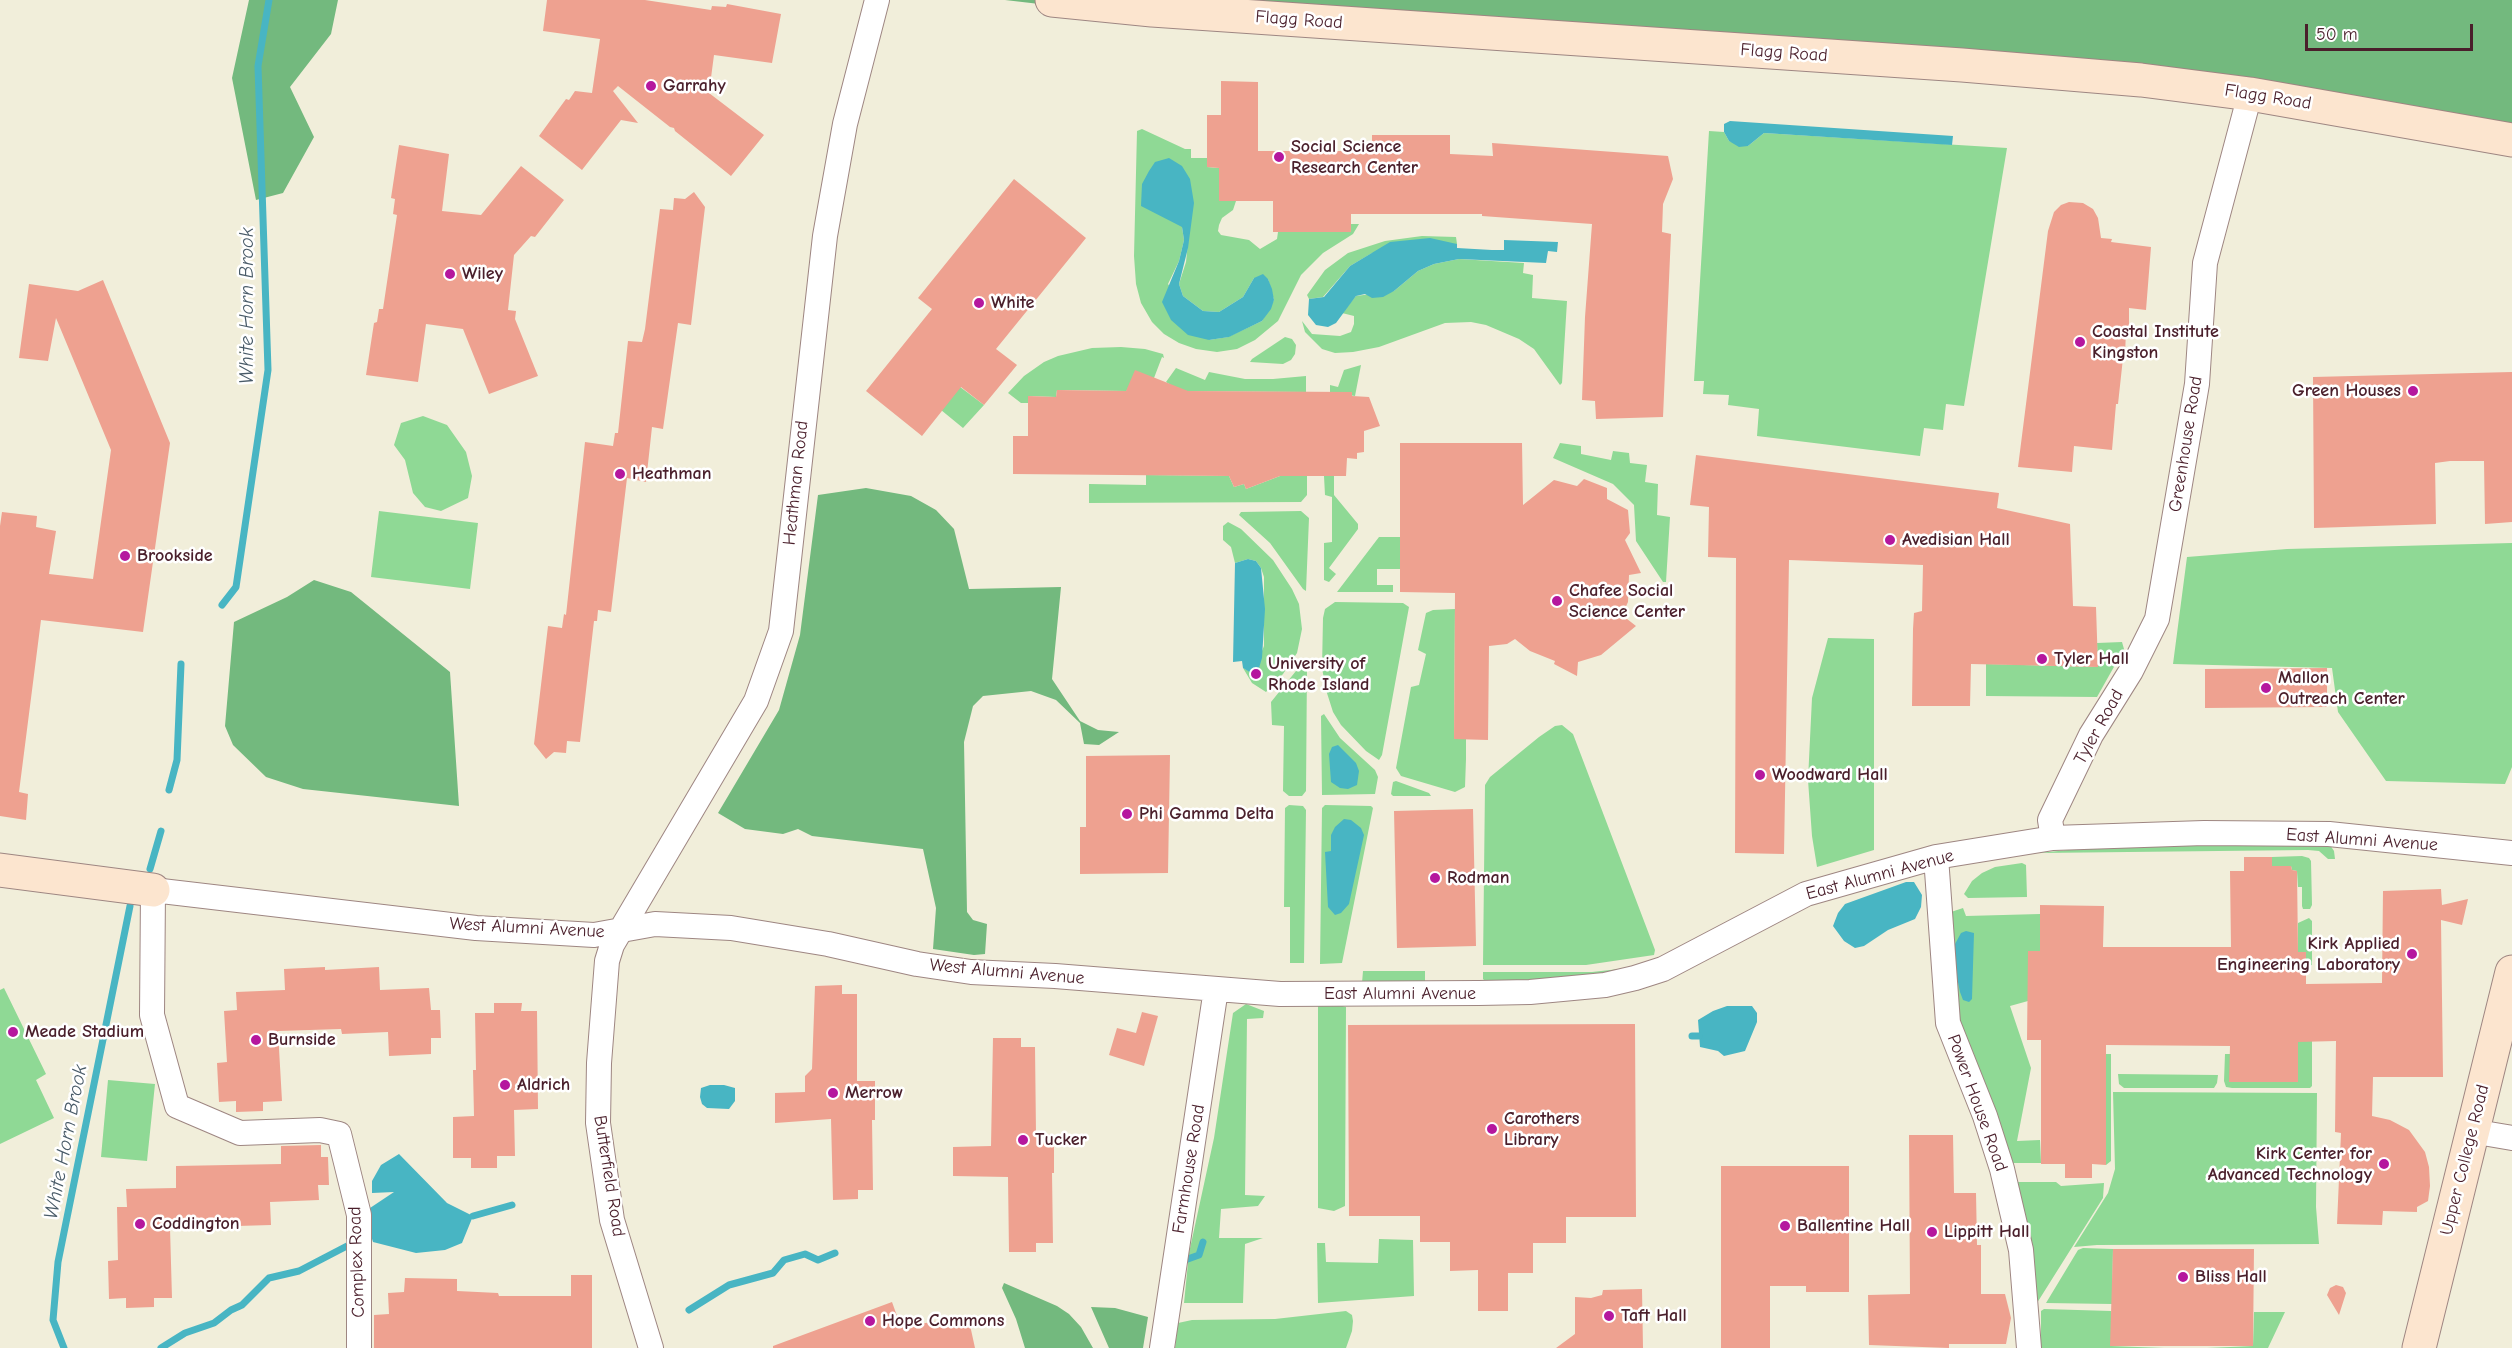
<!DOCTYPE html>
<style>
body{margin:0}
#map{position:relative;width:2512px;height:1348px;overflow:hidden;background:#f1eeda;font-family:"Comic Neue",sans-serif}
canvas{display:block}
.scale{position:absolute;left:2305px;top:24px;width:168px;height:27px;box-sizing:border-box;border:3px solid #4a1f2b;border-top:0;padding-left:8px;font-size:18px;line-height:21px;white-space:nowrap;color:#4a1f2b;-webkit-text-stroke:4px #fff;paint-order:stroke}
</style>
<div id="map">
<canvas width="2512" height="1348"></canvas>
<div class="scale">50 m</div>
</div>
<script>
const ctx = document.querySelector('canvas').getContext('2d');
ctx.lineJoin = 'round';
function paint(path, color) {
  ctx.fillStyle = color;
  ctx.fill(path, 'evenodd');
}
function toPath(rows) {
  const path = new Path2D();
  for (const r of rows) {
    path.moveTo(r[0], r[1]);
    for (let i = 2; i < r.length; i += 2) path.lineTo(r[i], r[i + 1]);
  }
  return path;
}
function stroke(path, color, width, dash) {
  ctx.strokeStyle = color;
  ctx.lineWidth = width;
  ctx.lineCap = dash ? 'butt' : 'round';
  ctx.setLineDash(dash || []);
  ctx.stroke(path);
}
function drawText(font, color, halo, rows, align = 'center') {
  ctx.font = font + ' "Comic Neue",sans-serif';
  ctx.lineWidth = 5;
  ctx.setLineDash([]);
  ctx.textBaseline = 'middle';
  ctx.strokeStyle = halo;
  ctx.fillStyle = color;
  for (const [text, x, y, turn = 0] of rows) {
    ctx.save();
    ctx.translate(x, y);
    ctx.rotate((+turn || 0) * Math.PI / 180);
    ctx.textAlign = isNaN(turn) ? turn : align;
    if (halo) ctx.strokeText(text, 0, 0);
    ctx.fillText(text, 0, 0);
    ctx.restore();
  }
}
const green = toPath([
 [1142,129,1185,149,1191,149,1191,158,1207,158,1207,167,1219,168,1219,201,1236,201,1233,210,1222,218,1219,225,1218,231,1221,235,1249,240,1260,249,1277,239,1278,232,1351,232,1351,224,1359,224,1353,234,1323,253,1301,275,1278,321,1255,340,1237,349,1217,352,1196,349,1179,343,1164,334,1152,322,1141,303,1136,284,1134,256,1137,131],
 [1182,227,1189,233,1186,262,1179,284,1183,296,1203,311,1219,312,1243,297,1254,278,1268,279,1274,300,1262,321,1228,337,1209,340,1168,284,1179,261,1184,240],
 [1709,131,1724,132,1729,141,1748,146,1764,133,2007,148,1964,406,1946,404,1943,430,1924,428,1920,456,1757,436,1759,409,1728,405,1729,395,1703,394,1704,381,1694,381],
 [1422,236,1456,237,1457,244,1372,253,1350,266,1323,297,1309,299,1307,295,1325,270,1348,253,1385,241],
 [1459,259,1524,263,1523,273,1533,275,1532,298,1567,301,1562,383,1560,385,1534,349,1519,339,1486,325,1471,322,1445,323,1379,347,1353,352,1335,353,1322,349,1305,332,1302,321,1312,334,1340,336,1351,332,1354,324,1354,316,1342,313,1356,296,1394,291,1418,271,1434,264],
 [1285,337,1292,339,1296,345,1295,354,1291,360,1283,364,1250,362,1252,359],
 [1121,347,1145,349,1163,354,1164,358,1162,357,1154,378,1126,391,1057,390,1056,397,1028,396,1028,403,1021,403,1008,393,1024,376,1044,362,1058,356,1092,348],
 [931,365,984,405,963,428,913,387],
 [1361,365,1355,396,1330,392,1330,385,1338,387,1344,370],
 [1176,368,1205,380,1209,372,1245,379,1273,379,1306,376,1306,392,1180,391,1166,382],
 [423,416,447,425,466,452,472,476,468,498,441,511,425,507,413,493,405,460,394,445,401,423],
 [1560,443,1581,446,1581,454,1611,460,1613,451,1629,453,1630,463,1647,465,1645,482,1658,484,1657,515,1670,517,1666,582,1663,582,1636,541,1634,505,1613,484,1553,458],
 [1146,475,1229,476,1234,487,1244,484,1246,489,1280,476,1307,476,1307,495,1301,502,1089,503,1089,484,1146,485],
 [1324,476,1334,476,1334,495,1358,524,1358,529,1329,568,1336,574,1329,582,1324,580,1324,543,1332,542,1332,497,1325,495],
 [379,511,478,523,470,589,371,577],
 [1301,511,1309,518,1306,591,1303,589,1270,543,1239,515,1241,512],
 [1228,522,1241,529,1273,560,1292,589,1299,604,1302,629,1297,653,1283,674,1266,692,1252,683,1243,668,1253,673,1264,646,1264,577,1261,568,1256,561,1248,559,1235,563,1231,547,1223,540,1223,526],
 [1379,537,1400,537,1400,569,1377,569,1377,585,1393,585,1393,592,1337,592],
 [2512,543,2512,767,2505,784,2386,781,2338,712,2332,668,2173,664,2187,557,2287,549],
 [1335,602,1403,603,1409,607,1382,755,1379,760,1366,751,1341,725,1333,712,1326,690,1322,668,1323,618,1325,609],
 [1455,609,1454,738,1466,739,1466,759,1465,787,1455,792,1401,776,1396,768,1411,687,1419,685,1426,654,1418,650,1426,613,1433,610],
 [1828,638,1874,639,1874,850,1817,867,1812,836,1808,780,1812,698],
 [2122,642,2124,649,2097,697,1986,696,1986,664,2098,667,2097,643],
 [1304,661,1307,665,1306,791,1302,796,1289,796,1283,791,1284,726,1272,725,1271,702],
 [1324,714,1340,738,1375,770,1378,777,1375,794,1322,795,1321,716],
 [1562,725,1573,734,1655,950,1654,955,1586,965,1483,965,1485,785,1490,777,1539,737,1555,726],
 [1396,781,1429,793,1431,796,1393,796,1391,794,1393,782],
 [1289,805,1303,806,1306,810,1304,963,1290,963,1290,907,1284,907,1285,808],
 [1325,805,1371,806,1373,808,1342,963,1320,964,1322,808],
 [2135,843,2330,845,2334,851,2335,859,2328,859,2319,851,2308,850,2039,853],
 [2302,856,2309,858,2311,861,2312,905,2310,909,2303,909,2302,906,2302,887,2298,887,2297,871,2292,870,2291,866,2277,866,2271,870,2272,857],
 [2022,863,2026,865,2027,897,1968,898,1964,894,1972,881,1982,873,1995,867],
 [1963,908,1966,916,2040,914,2040,951,2028,951,2028,1001,2010,1006,2031,1068,2017,1141,2040,1140,2041,1163,2009,1163,1962,1033,1953,994,1948,913],
 [2309,918,2312,921,2312,965,2306,966,2306,952,2298,952,2298,923],
 [1628,968,1581,978,1487,983,1483,979,1483,972,1592,972],
 [1363,971,1425,971,1425,983,1362,983],
 [4,988,46,1074,36,1080,54,1118,0,1144,0,990],
 [2312,998,2312,1086,2310,1088,2232,1088,2226,1087,2224,1081,2225,1054,2230,1054,2230,1082,2298,1082,2298,1042],
 [1327,1002,1346,1007,1345,1206,1334,1211,1318,1208,1318,1004],
 [1246,1004,1264,1011,1263,1018,1247,1019,1245,1195,1265,1196,1258,1206,1221,1209,1219,1238,1263,1238,1245,1244,1243,1303,1184,1303,1189,1253,1214,1138,1233,1013],
 [2106,1054,2111,1054,2111,1161,2106,1165],
 [2118,1074,2218,1075,2217,1083,2214,1088,2124,1088,2119,1084],
 [108,1080,155,1084,147,1161,101,1157],
 [2113,1092,2317,1093,2316,1207,2319,1244,2097,1245,2074,1247,2108,1193,2115,1169],
 [2014,1182,2056,1182,2061,1186,2104,1183,2103,1198,2037,1303],
 [1379,1239,1413,1240,1414,1296,1318,1303,1317,1243,1325,1243,1326,1262,1378,1263],
 [2083,1248,2113,1249,2112,1304,2046,1303,2078,1250],
 [2044,1309,2111,1311,2111,1346,2164,1348,2041,1348,2041,1311],
 [1346,1311,1352,1315,1353,1321,1352,1331,1346,1348,1175,1348,1178,1323,1192,1320,1275,1319],
 [2254,1312,2285,1312,2268,1348,2207,1348,2253,1346]
]);
const forest = toPath([
 [249,0,338,0,331,34,290,87,314,137,283,193,256,200,232,78],
 [1005,0,2512,0,2512,148,2292,108,1134,15],
 [866,488,911,496,936,510,954,529,969,589,1061,587,1052,679,1080,721,1098,730,1119,732,1099,745,1084,744,1080,723,1056,700,1031,691,983,696,973,706,964,742,967,912,973,920,987,924,985,954,974,955,933,949,936,908,923,849,812,836,798,829,783,834,745,829,718,813,779,710,800,635,818,495],
 [314,580,351,592,450,672,459,806,303,789,266,777,233,745,225,726,234,622,287,597],
 [1004,1283,1057,1306,1069,1314,1081,1327,1093,1348,1025,1348,1016,1319,1002,1288],
 [1091,1307,1115,1308,1148,1317,1143,1348,1109,1348]
]);
const water = toPath([
 [1730,121,1953,136,1952,145,1764,133,1748,146,1739,147,1729,141,1724,132,1724,124],
 [1169,158,1182,166,1190,179,1194,203,1188,248,1179,284,1183,296,1203,311,1219,312,1243,297,1254,278,1263,274,1268,279,1272,289,1274,300,1271,309,1262,321,1229,337,1209,340,1188,335,1171,320,1162,302,1179,261,1184,240,1182,227,1141,206,1142,184,1149,171,1155,162],
 [1430,238,1457,244,1457,248,1492,250,1504,250,1504,240,1558,242,1557,252,1548,251,1546,263,1459,259,1434,264,1418,271,1394,291,1383,297,1372,298,1365,294,1356,296,1336,323,1328,327,1316,325,1308,315,1309,299,1324,297,1350,266,1390,242],
 [1248,559,1256,561,1261,568,1265,609,1262,658,1259,668,1253,674,1243,668,1242,661,1233,662,1235,563],
 [1338,745,1356,763,1359,771,1357,785,1348,789,1340,788,1331,782,1329,754,1332,747],
 [1344,819,1351,820,1361,828,1364,835,1349,904,1341,913,1335,915,1328,907,1325,852,1331,851,1331,835,1335,827],
 [1906,882,1914,882,1922,895,1921,907,1915,919,1888,930,1864,946,1855,948,1844,941,1833,926,1838,913,1845,904],
 [1966,931,1974,933,1972,999,1969,1002,1963,1000,1960,992,1953,958,1955,944,1961,933],
 [1727,1006,1752,1006,1757,1013,1757,1022,1745,1051,1724,1056,1718,1051,1700,1047,1698,1020,1713,1011],
 [710,1085,724,1085,735,1088,735,1101,729,1109,707,1108,702,1104,700,1097,701,1088],
 [399,1154,447,1203,473,1216,462,1243,445,1250,416,1253,373,1242,366,1220,370,1208,394,1192,372,1193,372,1181,381,1165]
]);
const stream = toPath([
 [222,605,236,587,268,370,258,66,269,0],
 [169,790,177,760,181,664],
 [150,869,161,831],
 [1692,1036,1699,1036],
 [473,1216,512,1205],
 [1185,1260,1199,1255,1203,1242],
 [689,1310,729,1285,773,1273,784,1260,805,1254,818,1260,835,1253],
 [64,1348,53,1320,58,1262,130,906],
 [161,1348,185,1333,214,1323,231,1310,242,1305,269,1278,299,1271,347,1246]
]);
const building = toPath([
 [547,0,645,0,711,10,712,6,726,7,727,4,781,14,772,63,714,55,709,93,764,135,731,176,675,131,674,128,670,127,618,86,613,91,638,123,621,120,582,170,539,136,566,99,569,100,575,91,592,93,600,39,543,31],
 [1221,81,1258,82,1258,151,1372,151,1372,135,1450,135,1450,154,1493,156,1492,143,1668,156,1673,179,1663,204,1662,232,1671,234,1663,417,1596,419,1595,401,1582,400,1585,317,1592,224,1482,216,1482,214,1351,214,1351,232,1273,232,1273,201,1219,201,1219,168,1207,167,1207,115,1221,115],
 [399,145,449,154,442,211,481,215,521,166,564,200,535,237,531,236,514,255,508,310,516,311,515,319,538,376,489,394,463,329,426,324,418,382,366,375,374,323,377,322,379,309,383,309,397,215,393,214,395,199,391,198],
 [1014,179,1086,238,996,349,1017,365,984,405,961,387,922,436,866,391,932,309,918,298],
 [694,192,705,207,691,325,678,323,663,429,652,427,646,482,627,478,611,612,598,610,597,621,594,621,580,742,567,741,566,753,554,752,546,759,534,744,548,626,562,628,564,614,566,615,585,442,613,446,615,433,618,433,628,341,642,342,645,329,660,209,673,210,674,198,685,199],
 [2069,202,2083,203,2093,209,2098,218,2101,238,2112,239,2111,242,2151,247,2146,310,2129,308,2129,329,2126,329,2125,357,2123,358,2118,404,2116,404,2112,450,2074,446,2072,472,2018,467,2048,231,2054,212,2061,205],
 [103,280,170,443,143,632,41,620,19,792,28,794,26,820,0,816,0,526,2,512,37,516,36,527,56,531,49,574,93,579,111,450,56,318,48,361,19,358,29,284,78,291],
 [1135,370,1188,391,1352,392,1352,396,1369,397,1380,426,1364,431,1364,452,1357,453,1357,459,1347,458,1346,476,1280,476,1246,489,1244,484,1234,487,1229,476,1013,474,1013,436,1028,436,1028,396,1056,397,1057,390,1126,391],
 [2512,372,2512,522,2485,524,2484,461,2450,461,2435,463,2436,524,2314,528,2313,377],
 [1400,443,1522,443,1523,505,1554,480,1577,486,1584,479,1607,488,1607,499,1628,510,1630,533,1625,540,1641,573,1629,575,1628,602,1622,615,1636,626,1601,655,1578,662,1577,676,1554,664,1555,661,1530,651,1515,639,1507,644,1489,646,1488,740,1454,739,1455,593,1400,592],
 [1696,455,1999,493,1997,508,2070,524,2073,606,2096,607,2098,667,1971,664,1970,706,1912,706,1913,629,1914,613,1922,611,1923,565,1789,560,1784,854,1735,853,1736,558,1708,557,1709,507,1690,505],
 [2327,668,2327,707,2205,708,2205,669],
 [1170,755,1168,873,1080,874,1080,827,1086,827,1086,756],
 [1473,809,1476,946,1397,948,1394,811],
 [2244,857,2272,857,2272,866,2291,866,2292,870,2297,871,2298,952,2306,952,2306,984,2382,983,2383,891,2441,889,2442,905,2468,899,2462,925,2441,920,2443,1077,2373,1077,2372,1116,2390,1120,2409,1130,2425,1152,2429,1167,2430,1186,2428,1201,2417,1207,2417,1212,2383,1211,2382,1225,2337,1224,2341,1133,2335,1132,2336,1041,2298,1042,2298,1082,2229,1082,2230,1046,2106,1045,2106,1165,2092,1164,2092,1178,2065,1178,2065,1164,2041,1164,2041,1040,2027,1040,2028,951,2040,951,2040,905,2104,906,2103,947,2231,947,2230,871,2244,871],
 [325,967,325,970,379,967,380,990,429,988,431,1010,440,1010,441,1038,431,1038,431,1054,389,1056,388,1032,342,1034,341,1029,278,1031,282,1101,263,1102,263,1111,236,1112,236,1101,219,1102,217,1063,227,1062,224,1011,237,1010,236,992,285,990,284,969],
 [842,985,842,994,857,994,857,1081,875,1081,875,1120,872,1120,873,1190,858,1190,858,1199,833,1200,831,1119,775,1123,775,1093,805,1092,805,1076,812,1069,815,986],
 [494,1003,522,1003,521,1011,537,1011,538,1109,514,1110,515,1156,497,1156,497,1168,471,1168,471,1158,453,1158,453,1117,474,1116,473,1070,476,1070,475,1013,494,1013],
 [1142,1012,1158,1016,1144,1066,1109,1055,1117,1028,1136,1033],
 [1635,1024,1636,1217,1566,1217,1566,1243,1533,1243,1533,1273,1508,1273,1508,1311,1478,1311,1478,1270,1450,1271,1450,1242,1420,1242,1420,1216,1349,1216,1348,1025],
 [993,1038,1021,1038,1021,1047,1035,1047,1036,1134,1054,1134,1054,1173,1052,1173,1053,1243,1036,1243,1036,1252,1009,1252,1008,1177,953,1176,953,1147,991,1146],
 [1909,1135,1953,1135,1954,1193,1976,1193,1977,1245,1981,1245,1981,1294,2005,1294,2011,1318,2006,1344,1949,1344,1949,1348,1869,1345,1868,1295,1910,1294],
 [321,1145,321,1157,328,1157,329,1185,318,1185,319,1200,270,1202,271,1225,170,1228,172,1298,154,1298,154,1307,126,1308,126,1298,109,1299,108,1261,118,1260,117,1207,127,1207,126,1189,176,1188,176,1166,281,1164,281,1146],
 [1721,1166,1849,1166,1849,1292,1806,1292,1806,1286,1770,1286,1770,1348,1721,1348],
 [2113,1249,2254,1249,2253,1346,2110,1346],
 [571,1275,592,1275,592,1348,374,1348,374,1315,389,1314,388,1293,404,1292,405,1278,457,1279,457,1291,498,1293,499,1296,571,1296],
 [2336,1285,2343,1287,2346,1293,2339,1315,2327,1295,2330,1288],
 [1642,1289,1643,1348,1556,1348,1575,1334,1575,1297,1591,1298,1602,1295,1603,1290],
 [892,1302,901,1327,968,1316,975,1348,773,1348,773,1346]
]);
const street = toPath([
 [2053,838,2050,820,2091,735,2131,671,2157,619,2197,384,2205,263,2250,94],
 [1936,857,1948,1023,1985,1116,2002,1169,2021,1250,2029,1348],
 [2471,1131,2512,1138],
 [359,1348,359,1215,339,1134,320,1130,240,1133,177,1106,152,1015,153,890,476,928,594,935,655,924,731,928,828,944,917,964,971,972,1055,976,1280,994,1479,993,1530,992,1605,985,1635,978,1663,969,1806,894,1936,857,2053,838,2204,833,2329,834,2512,853],
 [651,1348,612,1220,598,1123,599,1063,607,961,612,945,756,701,781,631,825,236,845,124,877,0],
 [1162,1348,1216,989]
]);
const secondary = toPath([
 [1052,0,1152,10,1962,65,2141,80,2250,94,2512,140],
 [0,870,153,890],
 [2419,1348,2512,972]
]);
const markers = [
 [651,86,6,"#b5179e"],
 [1279,157,6,"#b5179e"],
 [450,274,6,"#b5179e"],
 [979,303,6,"#b5179e"],
 [2080,342,6,"#b5179e"],
 [2413,391,6,"#b5179e"],
 [620,474,6,"#b5179e"],
 [1890,540,6,"#b5179e"],
 [125,556,6,"#b5179e"],
 [1557,601,6,"#b5179e"],
 [2042,659,6,"#b5179e"],
 [1256,674,6,"#b5179e"],
 [2266,688,6,"#b5179e"],
 [1760,775,6,"#b5179e"],
 [1127,814,6,"#b5179e"],
 [1435,878,6,"#b5179e"],
 [2412,954,6,"#b5179e"],
 [13,1032,6,"#b5179e"],
 [256,1040,6,"#b5179e"],
 [505,1085,6,"#b5179e"],
 [833,1093,6,"#b5179e"],
 [1492,1129,6,"#b5179e"],
 [1023,1140,6,"#b5179e"],
 [2384,1164,6,"#b5179e"],
 [140,1224,6,"#b5179e"],
 [1785,1226,6,"#b5179e"],
 [1932,1232,6,"#b5179e"],
 [2183,1277,6,"#b5179e"],
 [1609,1316,6,"#b5179e"],
 [870,1321,6,"#b5179e"]
];
const streetNames = [
 ["Flagg Road",1299,20,4],
 ["Flagg Road",1784,53,4],
 ["Flagg Road",2268,97,9],
 ["Greenhouse Road",2186,444,-81],
 ["Heathman Road",796,483,-84],
 ["Tyler Road",2099,727,-61],
 ["East Alumni Avenue",2362,840,4],
 ["East Alumni Avenue",1880,875,-15],
 ["West Alumni Avenue",527,928,3],
 ["West Alumni Avenue",1007,972,5],
 ["East Alumni Avenue",1400,994],
 ["Power House Road",1977,1103,70],
 ["Upper College Road",2465,1160,-76],
 ["Farmhouse Road",1189,1169,-81],
 ["Butterfield Road",609,1176,81],
 ["Complex Road",357,1262,-92]
];
const poiNames = [
 ["Garrahy",663,86],
 ["Social Science",1291,147],
 ["Research Center",1291,168],
 ["Wiley",462,274],
 ["White",991,303],
 ["Coastal Institute",2092,332],
 ["Kingston",2092,353],
 ["Green Houses",2401,391,"right"],
 ["Heathman",632,474],
 ["Avedisian Hall",1902,540],
 ["Brookside",137,556],
 ["Chafee Social",1569,591],
 ["Science Center",1569,612],
 ["Tyler Hall",2054,659],
 ["University of",1268,664],
 ["Rhode Island",1268,685],
 ["Mallon",2278,678],
 ["Outreach Center",2278,699],
 ["Woodward Hall",1772,775],
 ["Phi Gamma Delta",1139,814],
 ["Rodman",1447,878],
 ["Kirk Applied",2400,944,"right"],
 ["Engineering Laboratory",2400,965,"right"],
 ["Meade Stadium",25,1032],
 ["Burnside",268,1040],
 ["Aldrich",517,1085],
 ["Merrow",845,1093],
 ["Carothers",1504,1119],
 ["Library",1504,1140],
 ["Tucker",1035,1140],
 ["Kirk Center for",2372,1154,"right"],
 ["Advanced Technology",2372,1175,"right"],
 ["Coddington",152,1224],
 ["Ballentine Hall",1797,1226],
 ["Lippitt Hall",1944,1232],
 ["Bliss Hall",2195,1277],
 ["Taft Hall",1621,1316],
 ["Hope Commons",882,1321]
];
const waterNames = [
 ["White Horn Brook",247,306,-90],
 ["White Horn Brook",66,1142,-79]
];
paint(green, '#8fd995');
paint(forest, '#73b97e');
paint(water, '#48b5c3');
stroke(stream, '#48b5c3', 7);
paint(building, '#eea190');
stroke(street, '#9e8682', 26);
stroke(secondary, '#9e8682', 35);
stroke(street, '#fff', 24);
stroke(secondary, '#fce5cf', 33);
for (const [x, y, r, color] of markers) {
  const dot = new Path2D();
  dot.arc(x, y, r, 0, 2 * Math.PI);
  ctx.fillStyle = color;
  ctx.fill(dot);
  stroke(dot, '#fff', 2);
}
drawText('18px', '#4a1f2b', '#fff', streetNames);
drawText('bold 18px', '#4a1f2b', '#fff', poiNames, 'left');
drawText('italic 20px', '#495b68', '#fff', waterNames);
</script>
